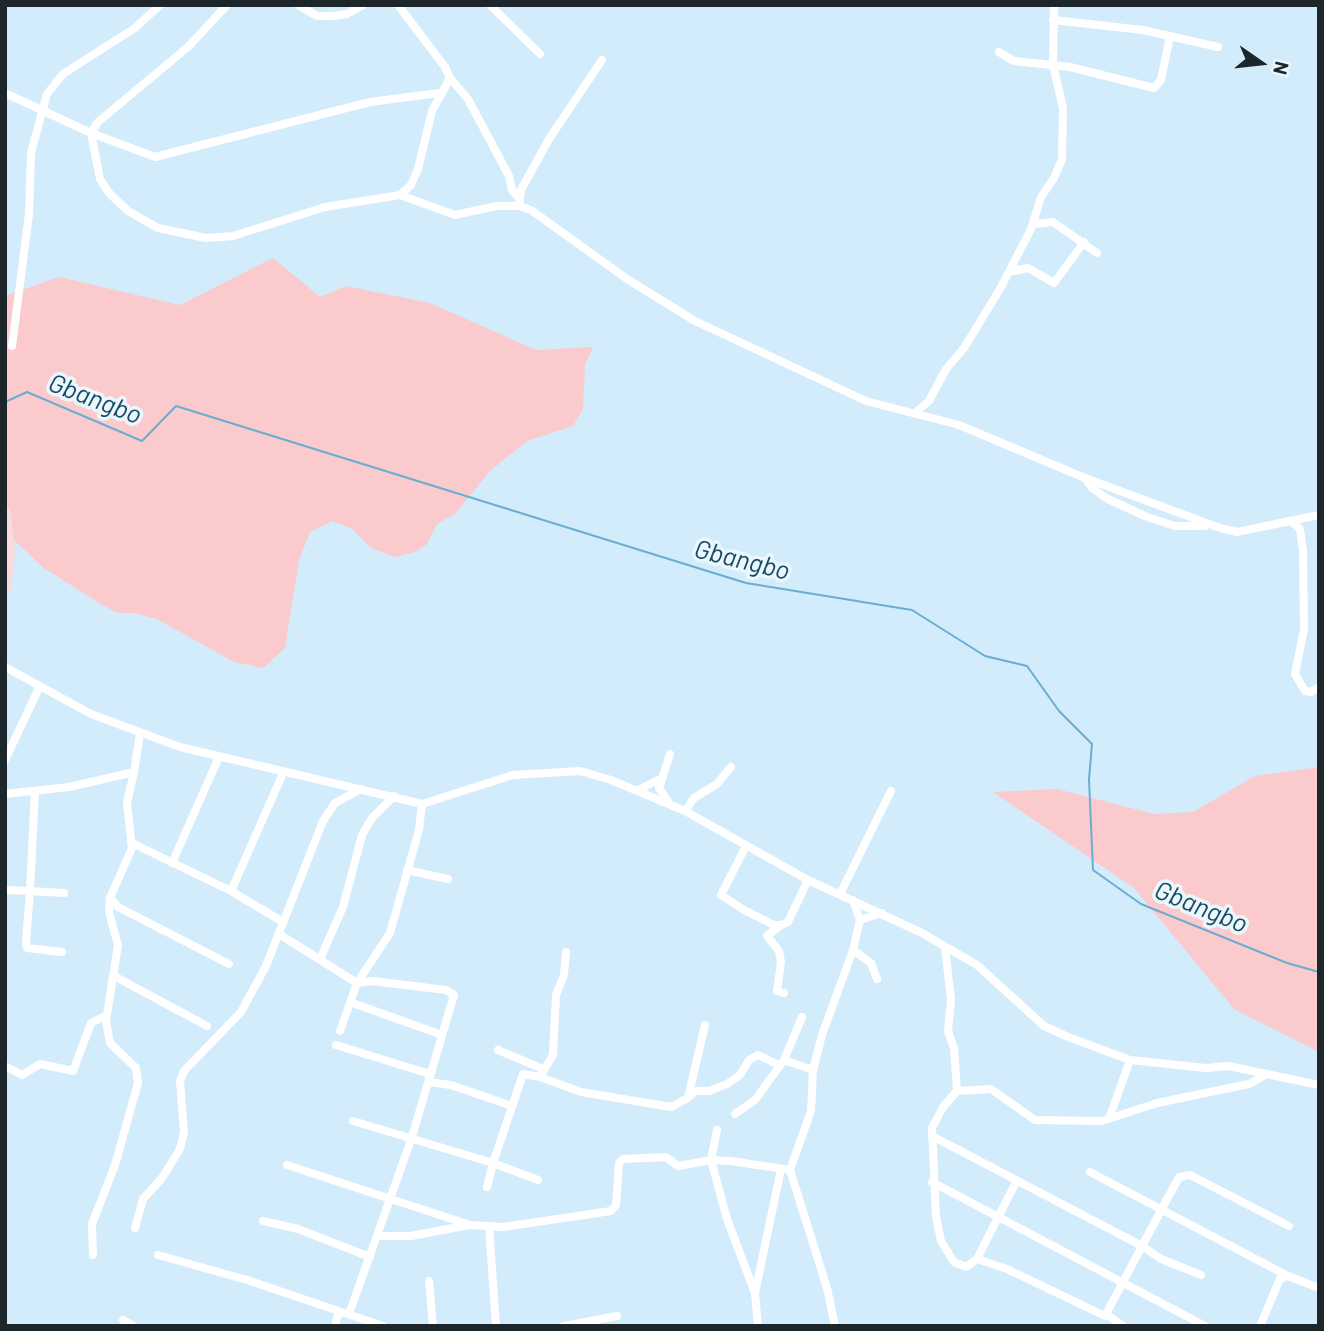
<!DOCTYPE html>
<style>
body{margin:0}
#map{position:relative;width:1324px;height:1331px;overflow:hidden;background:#d2ecfb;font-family:Barlow,sans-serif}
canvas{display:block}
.frame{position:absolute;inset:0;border:7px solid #1c262b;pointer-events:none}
.north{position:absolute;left:1226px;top:28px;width:70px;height:70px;-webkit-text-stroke:5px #ecf7fd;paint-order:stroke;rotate:104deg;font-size:19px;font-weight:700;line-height:28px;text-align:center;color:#1c262b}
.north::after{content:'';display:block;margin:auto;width:24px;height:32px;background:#1c262b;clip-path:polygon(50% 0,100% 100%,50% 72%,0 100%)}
</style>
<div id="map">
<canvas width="1324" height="1331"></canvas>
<div class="frame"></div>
<div class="north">N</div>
</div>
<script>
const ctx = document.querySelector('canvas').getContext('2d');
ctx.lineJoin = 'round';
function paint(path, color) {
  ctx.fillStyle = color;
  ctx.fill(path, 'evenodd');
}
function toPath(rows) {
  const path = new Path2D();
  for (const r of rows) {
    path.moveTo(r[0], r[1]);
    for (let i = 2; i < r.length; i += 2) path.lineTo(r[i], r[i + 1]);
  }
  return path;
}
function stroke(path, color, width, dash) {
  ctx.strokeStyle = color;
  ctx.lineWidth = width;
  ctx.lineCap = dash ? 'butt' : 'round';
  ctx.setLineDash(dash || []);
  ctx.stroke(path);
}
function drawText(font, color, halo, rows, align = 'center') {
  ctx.font = font + ' Barlow,sans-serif';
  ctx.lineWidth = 7;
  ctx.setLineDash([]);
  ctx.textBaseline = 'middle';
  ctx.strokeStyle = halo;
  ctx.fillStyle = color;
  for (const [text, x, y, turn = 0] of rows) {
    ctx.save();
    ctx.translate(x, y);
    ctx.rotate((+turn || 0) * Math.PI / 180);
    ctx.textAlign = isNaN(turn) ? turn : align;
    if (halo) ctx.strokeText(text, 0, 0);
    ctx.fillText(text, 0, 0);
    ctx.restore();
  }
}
const green = toPath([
 [273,258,320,297,346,286,430,303,536,350,593,347,585,365,583,409,573,426,527,441,489,472,456,513,437,524,427,544,415,552,395,557,371,548,352,529,332,521,310,532,299,560,285,648,263,668,234,662,157,619,135,613,117,613,99,603,44,568,5,532,5,296,59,277,180,305],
 [1319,767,1319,1052,1234,1009,1134,888,993,792,1057,789,1154,814,1193,812,1255,776]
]);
const stream = toPath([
 [5,402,27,392,142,441,176,406,746,583,912,610,985,656,1027,666,1059,711,1092,744,1089,779,1093,870,1141,904,1287,963,1319,972]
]);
const minor = toPath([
 [227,5,188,47,98,122,91,133,100,179,109,193,128,211,158,228,206,238,233,236,325,207,400,195,455,215,497,206,519,206,531,210,627,279,695,321,866,401,959,425,1085,478,1220,528,1237,532,1319,515],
 [298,5,317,16,332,16,347,14,363,5],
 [398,5,445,67,450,78,432,111,418,169,411,185,400,195],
 [490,5,540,54],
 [1053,20,1143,30,1218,47],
 [999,52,1014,61,1070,67,1154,88,1161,80,1170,36],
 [450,78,468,99,509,176,512,190,519,198],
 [5,93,91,133,155,157,370,102,439,93],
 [519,206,521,190,549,139,602,60],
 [1033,224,1053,222,1097,253],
 [1009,272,1028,268,1054,283,1084,242],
 [12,346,29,214,31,153,47,94,63,74,135,28,160,5],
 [916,412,929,401,946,369,964,348,1000,289,1031,229,1041,197,1054,178,1062,159,1063,108,1053,65,1054,5],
 [1085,478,1092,488,1108,499,1147,517,1175,526,1205,526],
 [1291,521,1300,529,1303,551,1304,629,1295,674,1305,691,1311,692,1319,687],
 [5,667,91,714,180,747,422,804,513,775,580,771,611,780,685,811,808,880,922,933,977,965,1044,1026,1068,1037,1130,1060,1206,1068,1228,1066,1319,1085],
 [5,760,39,688],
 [640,789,662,778],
 [5,794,69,787,134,772,140,733],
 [669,803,659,788,670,754],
 [685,811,694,798,717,784,731,767],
 [132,843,231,891,283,922],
 [746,846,721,895,744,910,774,925,781,925,788,922,808,880],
 [172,863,219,757],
 [407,870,448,879],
 [5,890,30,891,35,791],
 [231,891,284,771],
 [840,894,891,791],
 [110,898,118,907,229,964],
 [860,920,882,913],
 [781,925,767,936,779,951,781,962,777,991,784,993],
 [279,934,357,983,340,1031],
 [945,947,951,1000,948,1031,954,1048,957,1091],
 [853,950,871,963,877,979],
 [62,952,27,948,26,943,30,891,64,893],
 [320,959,343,907,362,835,372,818,394,796],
 [114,976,207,1026],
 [357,983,390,933,419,830,422,804],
 [350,1002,442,1035],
 [336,1045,430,1074],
 [498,1050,543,1069],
 [784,1060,813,1070],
 [5,1066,22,1075,40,1064,73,1071,91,1023,107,1015],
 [540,1077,553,1055,556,995,564,975,566,952],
 [428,1082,451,1085,512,1106],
 [690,1096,696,1091,709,1091,727,1084,740,1075,749,1060,758,1055,779,1065],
 [735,1114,755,1100,784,1060,802,1017],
 [1109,1119,1130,1060],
 [353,1121,493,1163,523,1074,540,1077,581,1092,671,1107,688,1098,705,1025],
 [717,1130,711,1160,727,1219,755,1293],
 [932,1136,1142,1246,1105,1316,1007,1269,977,1259],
 [287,1165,467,1224],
 [1090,1172,1288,1276],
 [932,1182,1205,1326],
 [1016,1182,977,1259,966,1267,954,1262,941,1241,936,1216,932,1128,943,1107,957,1091,991,1089,1035,1120,1102,1121,1157,1103,1249,1084,1267,1074],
 [487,1187,493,1163,538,1180],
 [263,1221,298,1229,370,1257],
 [489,1227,496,1326],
 [135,1228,143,1199,162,1178,180,1149,184,1132,180,1081,184,1071,241,1012,266,966,323,821,335,803,361,789],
 [378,1236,411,1236,469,1225,503,1227,611,1211,616,1205,619,1163,623,1159,666,1157,678,1166,711,1160,731,1161,790,1170],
 [93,1255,92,1224,115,1165,138,1083,136,1068,110,1043,106,1021,118,945,109,912,110,898,132,848,127,803,134,772],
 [158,1255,247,1280,383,1326],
 [1201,1275,1161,1259,1142,1246,1179,1177,1190,1175,1289,1226],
 [429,1281,433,1326],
 [349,1314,411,1140,454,995,446,990,373,981,357,983],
 [1107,1315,1123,1326],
 [123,1320,133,1326],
 [335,1326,339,1311],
 [564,1326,617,1316],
 [758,1326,755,1293,781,1169],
 [835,1326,827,1288,790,1170,811,1111,813,1070,822,1035,853,950,860,920,853,900],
 [1260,1326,1280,1279,1288,1276,1319,1288]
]);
const primary = toPath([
 [5,513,9,553,5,589]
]);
const waterNames = [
 ["Gbangbo",95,399,21],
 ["Gbangbo",742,560,14],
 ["Gbangbo",1201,907,22]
];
paint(green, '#fbcacc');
stroke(stream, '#6aadd0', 2);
stroke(minor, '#fff', 8);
stroke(primary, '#fadadc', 12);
drawText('italic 26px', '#174c65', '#ecf7fd', waterNames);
</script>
